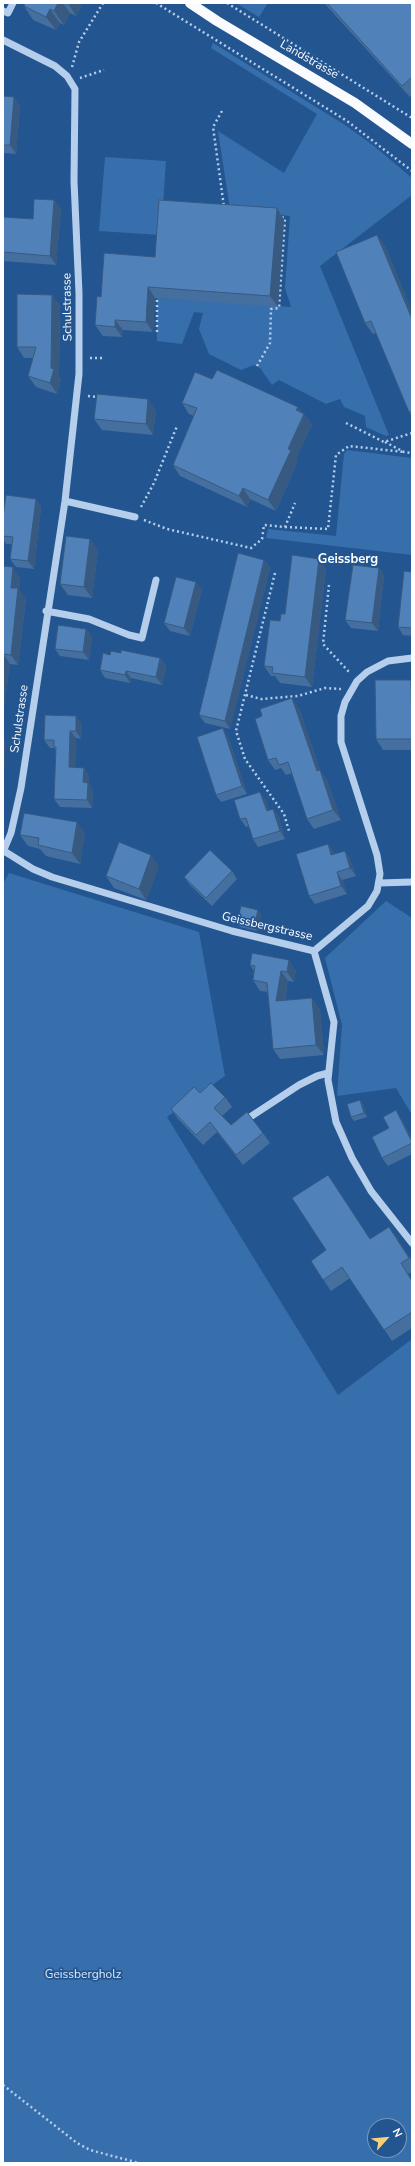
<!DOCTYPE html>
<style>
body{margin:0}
#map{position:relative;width:415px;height:2166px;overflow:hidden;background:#235590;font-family:"Nunito Sans",sans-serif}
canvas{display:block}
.frame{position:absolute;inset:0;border:4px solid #fff;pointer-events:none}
.north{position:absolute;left:367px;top:2118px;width:40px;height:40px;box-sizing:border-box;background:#235590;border:1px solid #7b99bc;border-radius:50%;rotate:63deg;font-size:11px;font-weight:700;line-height:16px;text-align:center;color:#fff}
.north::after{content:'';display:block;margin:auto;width:14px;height:18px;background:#f7d077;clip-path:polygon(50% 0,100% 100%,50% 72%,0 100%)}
</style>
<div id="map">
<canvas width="415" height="2166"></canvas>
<div class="frame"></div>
<div class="north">N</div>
</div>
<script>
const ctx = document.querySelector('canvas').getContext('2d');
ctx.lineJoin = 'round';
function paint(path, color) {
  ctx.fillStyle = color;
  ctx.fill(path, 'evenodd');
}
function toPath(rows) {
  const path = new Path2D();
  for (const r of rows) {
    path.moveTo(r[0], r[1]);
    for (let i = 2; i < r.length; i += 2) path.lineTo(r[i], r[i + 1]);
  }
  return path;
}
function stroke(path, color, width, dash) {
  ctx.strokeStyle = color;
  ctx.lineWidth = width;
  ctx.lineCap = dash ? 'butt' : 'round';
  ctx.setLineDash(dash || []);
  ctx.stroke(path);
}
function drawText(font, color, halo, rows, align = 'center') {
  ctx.font = font + ' "Nunito Sans",sans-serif';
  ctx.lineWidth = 3.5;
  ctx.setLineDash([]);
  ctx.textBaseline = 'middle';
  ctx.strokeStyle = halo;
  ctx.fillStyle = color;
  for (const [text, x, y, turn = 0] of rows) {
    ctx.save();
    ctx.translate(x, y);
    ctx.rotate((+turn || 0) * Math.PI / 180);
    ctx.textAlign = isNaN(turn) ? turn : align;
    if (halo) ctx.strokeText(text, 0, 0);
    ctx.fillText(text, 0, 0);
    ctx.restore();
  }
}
const green = toPath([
 [236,3,268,3,259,17],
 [213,43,345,125,374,146,412,178,412,195,320,266,389,435,386,436,366,427,365,416,344,407,340,399,326,404,279,380,272,385,260,368,254,365,241,370,209,354,199,329,203,313,194,312,182,344,157,341,157,298,291,307,285,288,290,216,230,209,218,131,284,173,317,114,211,48],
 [105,157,166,161,161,235,99,231],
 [347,450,412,458,412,555,266,538,268,529,336,536,344,454],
 [9,873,199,932,225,1076,167,1117,338,1395,412,1339,412,2163,3,2163,3,884],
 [375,2126,399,2126,399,2150,375,2150],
 [386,901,412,918,412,1115,396,1088,337,1096,342,1025,325,958]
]);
const path = toPath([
 [156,3,347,121,412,171],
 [227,3,412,118],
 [72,67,79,42,103,3],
 [80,78,104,70],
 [3,82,4,82],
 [222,111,213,127,224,207],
 [157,332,157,298],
 [90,358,103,358],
 [257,366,270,343,271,309,279,308,285,218,281,217],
 [88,396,99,397],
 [346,423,384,442,412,433],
 [385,442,404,452,412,453],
 [141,507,154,483,177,426],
 [144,520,167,529,251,548,262,539,264,525,285,527,295,503],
 [285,527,328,529,336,455,349,446,404,452],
 [275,573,236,731,245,759,284,814,289,831],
 [329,585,323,644,350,673],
 [246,695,261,699,298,696,325,688,341,689],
 [3,2085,77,2143,90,2150,139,2163]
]);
const minor = toPath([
 [3,11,8,13,13,3],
 [3,40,55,66,67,76,75,89,74,181,79,293,79,374,65,501,21,788,11,833,3,852],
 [65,501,135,517],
 [46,611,89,619,129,635,142,638,156,580],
 [4,851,33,869,52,877,232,931,314,951],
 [379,883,412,882],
 [314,951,368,906,377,891,380,874,377,855,341,742,341,716,345,702,357,681,367,672,388,661,412,658],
 [314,951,334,1022,328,1080,336,1122,352,1158,371,1191,412,1243],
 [244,1121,299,1085,317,1076,328,1073]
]);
const major = toPath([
 [190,3,217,21,355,103,412,144]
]);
const wall = toPath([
 [25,3,83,3,76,16,70,13,64,25,60,23,56,30,33,20,24,6],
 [324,3,412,3,412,95,410,97],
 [3,96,20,105,16,154,3,153],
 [54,200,61,210,56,265,3,261,3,217,33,219],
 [284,219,278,307,155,298,153,332,123,330,122,337,103,336,95,325,101,297,155,257],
 [377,235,385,246,412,311,412,416,409,412,376,333,373,334,365,323],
 [60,305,59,376,61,380,57,394,36,387,28,376,33,358,24,358,17,347],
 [212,379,298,407,302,413,304,414,312,425,296,458,298,461,276,511,250,499,247,507,180,476,173,465,194,416,189,414,182,403],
 [156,410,153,435,102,430,94,419],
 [36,499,41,507,34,569,16,567,10,559,12,544,6,544,3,539,3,517],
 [98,550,92,598,68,595,60,584],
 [264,560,270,568,230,729,205,723,199,715],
 [3,566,20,578,19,590,26,599,18,665,10,664,4,707,3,707],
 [379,568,384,576,378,631,351,628,345,620],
 [326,569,312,687,280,683,275,676,271,676,264,666,280,621],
 [412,572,412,636,403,635,398,627],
 [202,589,190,636,170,631,164,623],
 [86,629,92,637,89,660,60,656,55,649],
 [121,653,160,658,166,666,162,685,131,678,130,683,105,678,100,670,110,655],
 [411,680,412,682,412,750,383,750,376,739],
 [299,708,320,770,327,780,341,820,314,829,307,819,292,773,286,775,281,768,275,770,268,760],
 [82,724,81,739,76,738,75,768,84,768,89,776,89,784,93,791,92,808,60,807,54,799,56,750,54,748,50,748,44,740],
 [228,736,247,794,221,802,216,795],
 [266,800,269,811,273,809,279,817,285,839,258,847,253,839,249,826,246,827,240,819],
 [85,833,80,864,46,856,40,849,28,846,20,835],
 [328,844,333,852,334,854,345,851,350,859,356,876,342,880,347,894,315,904,309,896],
 [159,866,146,900,114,888,106,876],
 [232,871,237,879,212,906,190,885,184,877],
 [261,914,257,931,240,927,237,923],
 [250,965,296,970,294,982,288,981,285,1001,320,1009,324,1055,280,1059,273,1049,268,992,260,991,253,980,254,971],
 [200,1093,225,1097,232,1107,222,1116,231,1125,263,1133,270,1143,243,1165,217,1132,203,1145,178,1119,171,1109],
 [360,1100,363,1104,367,1117,354,1121,351,1117],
 [401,1118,412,1139,412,1154,388,1166,382,1158,389,1128],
 [328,1175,370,1239,389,1227,412,1261,412,1272,408,1274,412,1280,412,1328,392,1341,350,1278,331,1291,311,1261,326,1250]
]);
const shadedWall = toPath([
 [58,3,63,3,70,13,64,25,54,11],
 [68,3,83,3,76,16],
 [50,9,60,23,56,30,46,17],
 [14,97,20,105,16,154,10,145],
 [54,200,61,210,56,265,50,256],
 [277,208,284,219,278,307,270,296],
 [377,235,385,246,412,311,412,319],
 [148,287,155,298,153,332,146,322],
 [52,295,60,305,59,376,61,380,57,394,50,383,51,368],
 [115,320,123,330,122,337,115,327],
 [148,399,156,410,153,435,146,424],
 [298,407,304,415,304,414,312,425,296,458,298,461,276,511,268,500,288,449,296,410],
 [243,488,250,499,247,507,239,496],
 [36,499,41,507,34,569,28,561],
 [90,539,98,550,92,598,84,587],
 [319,559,326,569,312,687,305,677],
 [264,560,270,568,230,729,225,721],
 [13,567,20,578,19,590,26,599,18,665,11,655,11,588],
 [379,568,384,576,378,631,372,623],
 [196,582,202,589,190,636,184,628],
 [86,629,92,637,89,660,83,652],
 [3,654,10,664,4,707,3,705],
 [160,658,166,666,162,685,156,677],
 [126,671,131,678,130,683,125,675],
 [411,680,412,682,412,739],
 [292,698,299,708,320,770,327,780,341,820,333,810,317,771],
 [76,716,82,724,81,739,76,731],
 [223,728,228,736,247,794,242,786],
 [70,731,76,738,75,775,69,767],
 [3,738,6,743,4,774,3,772],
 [84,768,89,776,89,784,93,791,92,808,87,800,83,782],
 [260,792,266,800,272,819,267,811],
 [273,809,279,817,285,839,280,831],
 [77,822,85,833,80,864,72,853],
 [328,844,333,852,337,863,331,855],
 [345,851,350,859,356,876,350,868],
 [151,855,159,866,146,900,139,889],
 [337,872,342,880,347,894,341,886],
 [258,910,261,914,257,931,254,927],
 [289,960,296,970,294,982,287,972],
 [281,971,288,981,283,1012,276,1001],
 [312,998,320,1009,324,1055,316,1045],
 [360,1100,363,1104,367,1117,364,1113],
 [396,1110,401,1118,412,1139,412,1142],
 [328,1175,336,1186,377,1250,370,1239],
 [389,1227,397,1237,412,1262]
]);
const building = toPath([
 [25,3,58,3,54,11,50,9,46,17,24,6,25,3],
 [327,3,412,3,412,77,402,86,327,3],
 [3,96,14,97,10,145,3,145,3,96],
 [34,199,54,200,50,256,3,252,3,217,33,219,34,199],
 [159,200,277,208,270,296,148,287,146,322,115,320,115,327,95,325,97,296,101,297,104,253,155,257,159,200],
 [377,235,412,319,412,411,409,412,371,321,365,323,336,252,377,235],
 [17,294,52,295,51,368,54,369,50,383,28,376,36,347,17,347,17,294],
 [217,370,298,407,296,410,304,414,288,449,291,450,268,500,243,488,239,496,173,465,197,408,182,403,195,372,212,379,217,370],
 [97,394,148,399,146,424,94,419,97,394],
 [6,495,36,499,28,561,10,559,13,537,3,536,3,517,6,495],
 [66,536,90,539,84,587,60,584,66,536],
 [238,553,264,560,225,721,199,715,238,553],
 [292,555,319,559,305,677,272,673,273,667,264,666,270,620,280,621,281,614,285,614,292,555],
 [353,565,379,568,372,623,345,620,353,565],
 [3,566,13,567,11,588,18,588,11,655,3,654,3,566],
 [404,571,412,572,412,628,398,627,404,571],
 [176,577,196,582,184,628,164,623,176,577],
 [58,625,86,629,83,652,55,649,58,625],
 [121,650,160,658,156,677,126,671,125,675,100,670,103,653,110,655,111,651,121,653,121,650],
 [375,680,411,680,412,739,376,739,375,680],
 [292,698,317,771,320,770,333,810,307,819,288,762,279,765,276,758,268,760,255,719,262,716,260,709,292,698],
 [45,715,76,716,76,731,70,731,69,767,84,768,83,782,88,783,87,800,54,799,56,747,54,747,54,740,44,740,45,715],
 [223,728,242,786,216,795,197,737,223,728],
 [260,792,267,811,273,809,280,831,253,839,246,818,240,819,234,800,260,792],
 [24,813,77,822,72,853,38,845,39,838,20,835,24,813],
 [119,842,151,855,139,889,106,876,119,842],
 [328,844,331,855,345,851,350,868,337,872,341,886,309,896,296,854,328,844],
 [210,850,232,871,206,898,184,877,210,850],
 [241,906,258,910,254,927,237,923,241,906],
 [252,953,289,960,287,972,281,971,276,1001,312,998,316,1045,273,1049,267,983,253,980,255,966,250,965,252,953],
 [211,1083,225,1097,214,1108,231,1125,247,1112,263,1133,236,1155,210,1122,196,1135,171,1109,194,1087,200,1093,211,1083],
 [360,1100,364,1113,351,1117,347,1104,360,1100],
 [396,1110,412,1142,412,1143,382,1158,372,1137,389,1128,383,1117,396,1110],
 [328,1175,370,1239,389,1227,409,1258,401,1263,412,1281,412,1312,384,1330,342,1267,323,1280,311,1261,326,1250,292,1198,328,1175]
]);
const streetNames = [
 ["Landstrasse",309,60,30],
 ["Schulstrasse",68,307,-91],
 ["Schulstrasse",20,719,-82],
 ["Geissbergstrasse",267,927,13]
];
const parkNames = [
 ["Geissbergholz",83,1975]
];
const neighbourhoodNames = [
 ["Geissberg",348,560]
];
paint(green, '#376fad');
stroke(path, '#b4ceec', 2.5, [2, 3]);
stroke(minor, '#b4ceec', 7);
stroke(major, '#f9fbff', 10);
paint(wall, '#456f9e');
paint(shadedWall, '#385a81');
paint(building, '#5081b8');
stroke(building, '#385a81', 1);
drawText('12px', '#fff', '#235590', streetNames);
drawText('12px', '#d9e8f9', '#235590', parkNames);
drawText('bold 13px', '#fff', '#235590', neighbourhoodNames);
</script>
